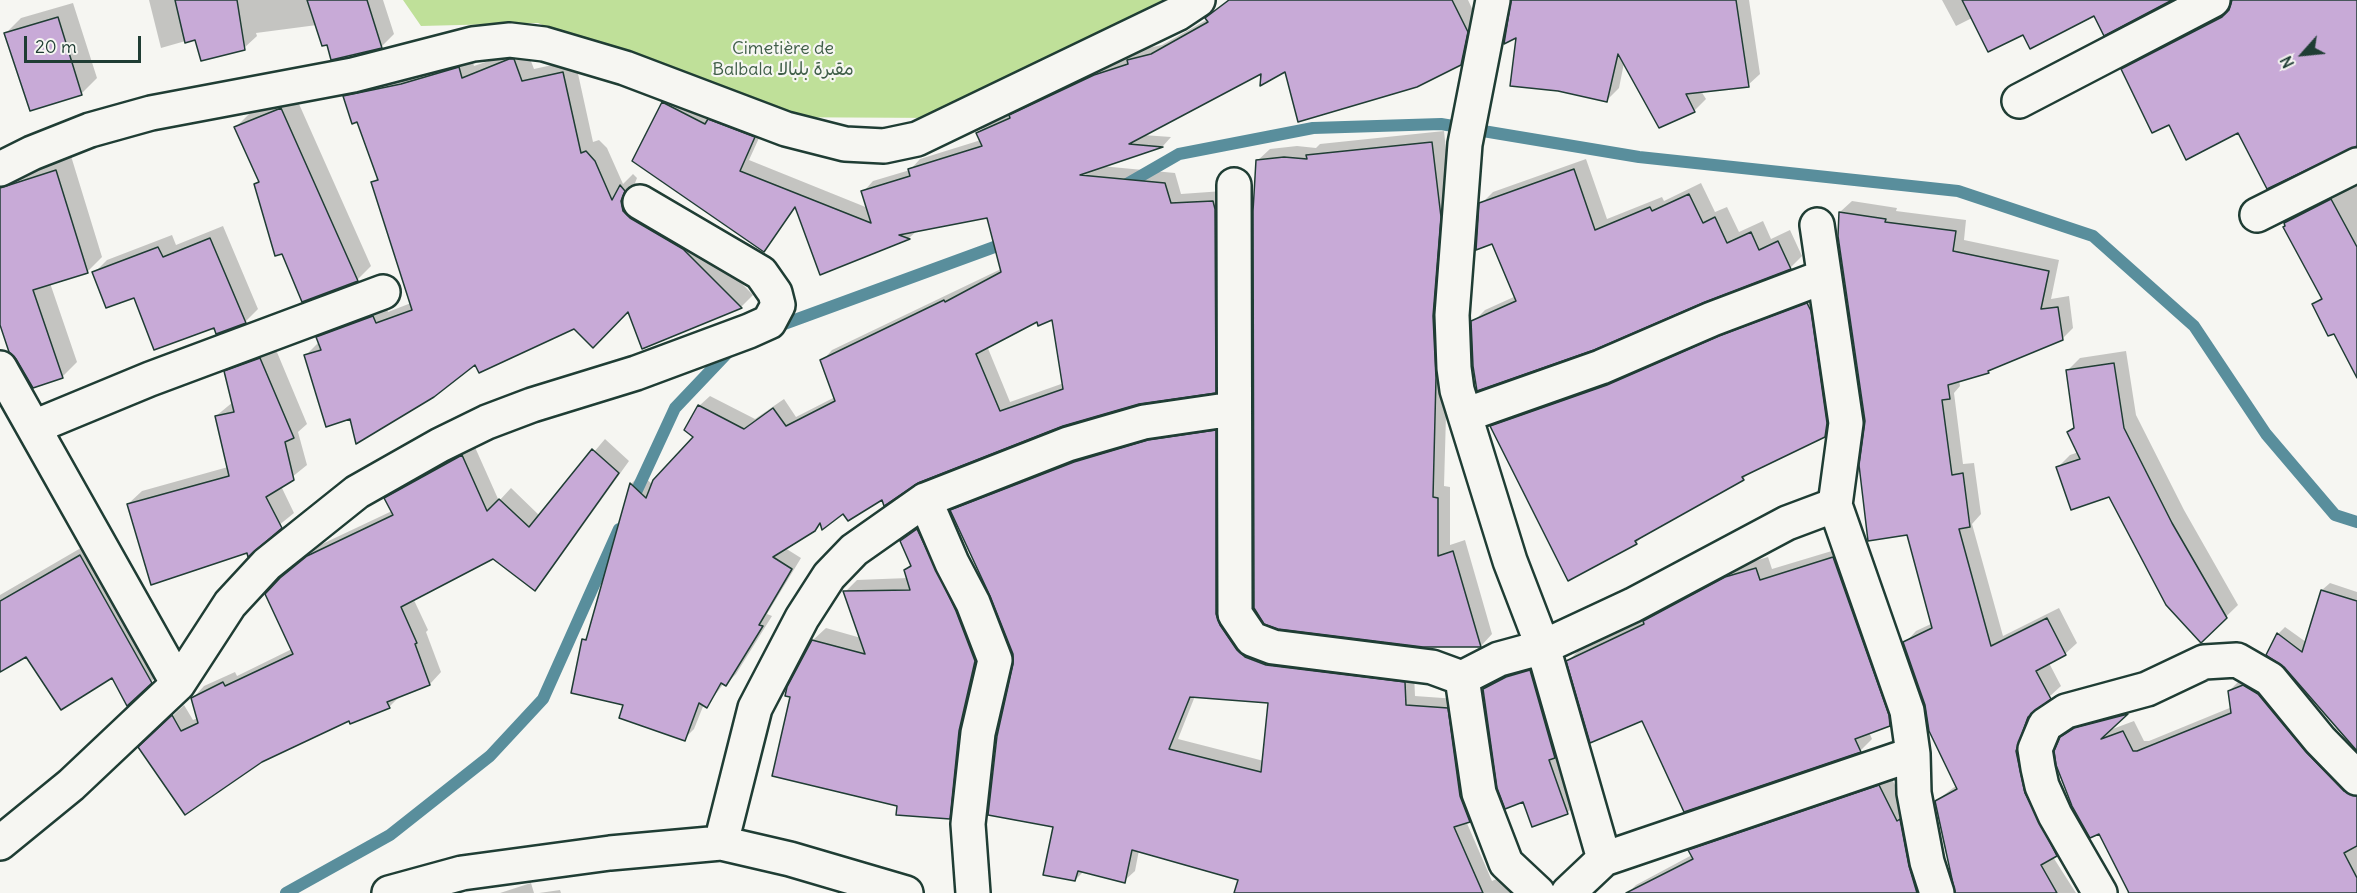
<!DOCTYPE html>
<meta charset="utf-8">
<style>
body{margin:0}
#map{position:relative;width:2357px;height:893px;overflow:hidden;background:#f6f6f2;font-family:Delius,sans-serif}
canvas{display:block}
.north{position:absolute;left:2273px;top:24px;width:60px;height:60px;-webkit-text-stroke:4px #f6f6f2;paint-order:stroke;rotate:243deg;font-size:16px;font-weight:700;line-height:24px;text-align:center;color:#1f3d34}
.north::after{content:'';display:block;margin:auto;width:21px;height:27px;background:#1f3d34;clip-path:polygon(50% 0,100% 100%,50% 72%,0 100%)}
.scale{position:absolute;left:24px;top:36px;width:117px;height:27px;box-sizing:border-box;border:3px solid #1f3d34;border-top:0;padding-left:8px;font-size:18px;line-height:21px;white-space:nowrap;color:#1f3d34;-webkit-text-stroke:4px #f6f6f2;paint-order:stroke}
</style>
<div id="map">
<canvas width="2357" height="893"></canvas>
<div class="north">N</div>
<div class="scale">20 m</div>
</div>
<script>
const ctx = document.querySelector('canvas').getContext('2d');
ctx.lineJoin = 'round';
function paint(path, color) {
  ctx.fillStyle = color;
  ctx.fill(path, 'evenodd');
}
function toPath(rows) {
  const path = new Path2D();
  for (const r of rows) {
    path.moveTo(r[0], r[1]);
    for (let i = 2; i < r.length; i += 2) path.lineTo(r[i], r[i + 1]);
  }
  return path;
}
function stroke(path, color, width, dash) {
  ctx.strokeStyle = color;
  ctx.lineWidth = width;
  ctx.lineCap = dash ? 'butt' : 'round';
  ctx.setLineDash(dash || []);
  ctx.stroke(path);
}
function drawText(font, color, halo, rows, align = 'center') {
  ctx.font = font + ' Delius,"Playpen Sans Arabic",sans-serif';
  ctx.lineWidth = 4.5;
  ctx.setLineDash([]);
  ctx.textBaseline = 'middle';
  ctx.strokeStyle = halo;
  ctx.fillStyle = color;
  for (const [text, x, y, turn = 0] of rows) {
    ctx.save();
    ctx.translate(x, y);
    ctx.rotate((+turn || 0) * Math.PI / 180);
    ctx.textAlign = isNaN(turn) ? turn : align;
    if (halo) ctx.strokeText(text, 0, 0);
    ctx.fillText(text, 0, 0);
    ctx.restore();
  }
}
const green = toPath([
 [403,0,1163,0,941,118,755,117,538,23,421,26]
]);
const shadow = toPath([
 [149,0,383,0,394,34,381,47,317,25,256,33,257,36,244,48,196,38,161,48],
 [1228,0,1291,0,1286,69,1263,71,1143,135,1171,137,1163,146,1101,166,1175,173,1181,194,1223,191,1225,381,1215,391,1139,402,1062,425,821,523,785,548,801,558,767,614,772,616,736,674,726,684,724,683,707,706,704,704,694,729,684,739,625,703,584,640,589,634,631,484,641,474,653,485,695,437,699,406,710,396,755,419,784,399,796,417,835,397,822,361,832,350,1001,269,988,216,918,230,909,238,821,273,796,207,764,250,663,103,673,93,764,127,749,160,868,208,863,192,873,181,910,170,920,159,981,140,978,133,988,123,1106,65,1133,56,1139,50,1162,45,1208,19],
 [1053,317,1064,383,1010,402,987,346,1037,320],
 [1327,0,1468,0,1478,21,1471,53,1460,63],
 [1512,0,1749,0,1760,74,1748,85,1701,91,1706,99,1694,111,1624,63,1619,88,1607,100,1518,36],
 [1942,0,2169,0,2096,16,2031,47,2024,33,1972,18,1956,26],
 [2357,0,2357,145,2169,123,2123,69,2136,56,2232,6],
 [73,3,97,78,82,93,31,109,6,33,21,18],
 [526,48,534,69,575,60,593,142,599,140,607,148,623,184,633,174,637,178,633,188,696,237,753,295,741,307,643,347,629,310,476,363,351,417,306,355,319,342,317,338,330,325,385,305,388,312,411,303,372,183,379,177,358,120,345,96,357,84,471,56,474,66],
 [295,95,371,266,357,280,255,184,259,180,236,127,250,113],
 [1444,131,1452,204,1444,486,1450,487,1450,545,1465,540,1492,634,1481,646,1265,622,1257,161,1270,149,1297,146,1316,148,1320,144],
 [71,156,102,257,87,272,50,283,77,362,62,377,0,320,0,180,11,174],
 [1586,159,1607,219,1662,197,1664,201,1701,183,1715,212,1727,207,1739,232,1763,221,1771,239,1790,230,1802,256,1790,268,1473,322,1485,310,1516,296,1481,204,1493,192],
 [2357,179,2357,375,2334,332,2314,304,2322,297,2286,223,2299,210],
 [1852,201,1897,208,1896,211,1966,220,1964,240,2059,260,2051,299,2069,296,2073,328,2062,339,1992,367,1988,372,1959,380,1960,386,1954,393,1963,464,1974,463,1981,514,1972,524,2003,636,2059,608,2077,643,2065,654,2049,663,2061,686,2038,707,2028,730,2068,844,2053,857,2076,893,1957,893,1936,801,1957,785,1905,643,1916,631,1933,623,1908,534,1866,421,1840,212],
 [223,226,258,309,245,322,216,326,135,296,94,273,107,260,172,235,176,245],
 [1819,292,1837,423,1824,436,1750,472,1743,479,1646,533,1636,543,1491,427,1503,415],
 [274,345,307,424,298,432,307,465,281,486,294,513,247,551,128,504,142,491,228,467,216,416,233,402,226,372,240,358],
 [2126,351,2136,415,2184,510,2238,605,2201,641,2110,495,2058,467,2070,455,2079,452,2069,432,2075,426,2068,370,2080,358],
 [1225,421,1247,640,1414,673,1415,696,1457,699,1479,810,1466,821,1492,881,1510,873,1532,893,1236,893,1240,879,1139,850,1135,871,1124,881,1084,871,1075,880,1055,825,1014,654,992,596,952,511,962,501,1086,452,1159,431],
 [1195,696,1270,702,1264,761,1178,739],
 [605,439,629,461,546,577,534,589,493,557,413,598,428,630,426,632,441,672,430,684,401,695,389,707,350,719,152,736,184,705,193,720,198,718,193,698,204,686,235,672,237,676,292,649,279,582,320,545,392,511,386,499,397,487,474,445,499,501,511,488,540,516],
 [930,518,987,648,962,805,949,817,813,640,826,628,861,638,845,592,857,580,908,578,905,570,911,564,901,541],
 [98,538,169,663,151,682,113,676,27,655,0,653,0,595],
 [1845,547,1901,713,1889,725,1869,732,1872,739,1861,750,1685,810,1643,719,1568,661,1580,649,1650,616,1656,610,1738,566,1768,557,1772,569],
 [2330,583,2357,592,2357,736,2286,666,2268,655,2278,634,2285,627,2306,642,2322,590],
 [1542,659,1579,801,1567,813,1524,800,1484,689,1496,677],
 [2254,675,2341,767,2357,796,2357,891,2352,893,2127,893,2129,890,2100,832,2091,836,2061,780,2056,751,2061,738,2086,718,2134,705,2107,731,2134,721,2144,741,2149,741,2232,707,2229,691,2240,680],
 [1890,775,1908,811,1934,893,1628,893,1636,885,1692,855,1690,850,1701,839],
 [531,883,534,893,500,893],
 [560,890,561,893,539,893]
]);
const stream = toPath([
 [1120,188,1179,154,1313,128,1441,124,1639,157,1958,191,2093,236,2194,326,2266,434,2335,515,2357,522],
 [773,328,1008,242],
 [631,503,675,408,732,348],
 [286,893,390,835,490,756,543,699,619,529]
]);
const building = toPath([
 [175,0,237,0,245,50,201,61,195,40,185,43,175,0],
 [307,0,367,0,382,48,331,60,327,45,322,46,307,0],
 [1229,0,1452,0,1468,32,1461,65,1417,87,1298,122,1285,72,1260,86,1261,74,1129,144,1163,147,1080,175,1165,183,1171,203,1213,201,1215,209,1216,393,1139,404,1063,426,918,483,884,506,882,500,848,521,843,514,822,530,820,523,815,531,773,557,792,569,759,625,763,626,726,686,721,683,707,708,699,703,685,741,619,718,623,705,571,693,582,639,586,640,630,483,646,498,653,480,693,437,684,430,698,405,744,429,773,408,786,426,835,401,820,360,944,300,945,302,1001,272,987,218,899,235,910,239,820,275,795,207,764,252,632,161,662,102,705,124,708,119,755,137,740,171,871,223,861,191,910,176,908,169,982,146,976,133,1010,118,1009,115,1094,75,1128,64,1127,60,1151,54,1208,22,1205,18,1229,0],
 [1052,320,1063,389,1000,411,976,354,1037,322,1038,326,1052,320],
 [1511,0,1736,0,1749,87,1686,94,1695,112,1659,128,1618,54,1607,102,1558,91,1510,86,1516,38,1504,44,1511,0],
 [1962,0,2172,0,2104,36,2094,16,2030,49,2023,35,1988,52,1962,0],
 [2232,0,2357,0,2357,146,2267,189,2238,133,2186,160,2169,125,2152,133,2121,69,2222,17,2229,10,2232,0],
 [58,17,82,95,30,111,4,33,58,17],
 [509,59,514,59,522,81,563,72,581,153,586,151,595,161,612,200,620,185,625,191,621,201,623,211,630,218,683,249,742,308,642,349,628,312,593,348,574,329,479,373,475,365,434,397,356,444,350,419,326,427,304,355,321,350,316,337,373,316,376,323,412,310,371,182,378,180,357,122,352,124,343,96,401,84,459,67,462,78,509,59],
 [281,108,358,281,302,302,282,254,275,256,254,184,259,182,234,127,281,108],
 [1432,142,1441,217,1433,316,1436,378,1433,497,1438,498,1438,556,1453,551,1481,647,1423,647,1278,629,1264,624,1254,608,1253,211,1256,160,1284,157,1307,159,1306,155,1432,142],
 [1574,169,1595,230,1650,207,1652,211,1689,194,1703,223,1715,217,1727,243,1751,232,1759,250,1778,241,1791,269,1705,302,1594,350,1477,391,1473,366,1471,321,1516,301,1492,244,1476,250,1479,203,1574,169],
 [56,170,88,273,33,290,63,378,33,388,16,359,9,352,0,325,0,188,56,170],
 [2331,199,2357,247,2357,378,2334,334,2328,336,2312,304,2322,299,2283,227,2285,226,2284,223,2331,199],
 [1839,212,1886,219,1885,222,1956,231,1953,251,2049,271,2041,309,2058,307,2063,340,1988,371,1989,373,1948,385,1950,399,1942,400,1952,475,1963,473,1970,527,1959,529,1991,646,2047,618,2066,655,2036,671,2051,699,2028,717,2016,751,2025,793,2057,856,2041,865,2057,893,1955,893,1935,801,1957,789,1929,731,1925,705,1903,642,1932,628,1907,535,1868,541,1859,465,1865,421,1838,236,1839,212],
 [210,238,246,323,216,334,214,328,154,350,134,298,106,308,92,272,158,247,163,257,210,238],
 [1807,303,1811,311,1827,423,1825,437,1742,477,1744,480,1635,541,1637,544,1568,581,1490,426,1607,385,1719,336,1807,303],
 [260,358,294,438,285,442,294,480,266,497,282,528,248,557,247,553,151,585,127,504,229,476,215,416,234,412,224,371,260,358],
 [2114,363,2124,428,2172,523,2227,618,2201,643,2166,605,2109,497,2071,510,2056,467,2080,459,2067,432,2074,428,2066,370,2114,363],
 [1216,430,1216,614,1220,625,1237,650,1245,657,1266,665,1405,682,1406,705,1448,708,1460,796,1470,822,1454,827,1483,893,1234,893,1238,880,1132,850,1125,883,1078,871,1075,881,1043,875,1053,827,988,815,997,736,1013,664,1013,654,990,596,950,510,1074,462,1148,440,1216,430],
 [1190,697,1268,703,1261,772,1169,749,1190,697],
 [592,449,619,473,535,591,493,559,401,607,417,643,415,644,430,685,387,702,390,708,350,724,349,721,262,762,185,815,138,747,172,715,181,731,198,723,191,698,223,682,225,686,293,654,265,594,280,578,307,556,393,515,384,498,462,455,487,511,499,499,529,527,592,449],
 [917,529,956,611,975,661,959,731,950,819,896,815,897,806,772,776,790,697,785,696,787,687,812,640,865,654,843,591,910,590,904,570,911,566,900,541,917,529],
 [80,555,152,683,127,706,112,678,61,710,26,657,0,672,0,601,80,555],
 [1833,557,1889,715,1890,726,1855,739,1861,752,1684,812,1642,721,1590,743,1566,661,1644,624,1643,621,1725,577,1756,568,1760,580,1833,557],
 [2321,590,2357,601,2357,751,2284,667,2266,655,2277,633,2302,652,2321,590],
 [1530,670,1555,758,1549,760,1568,814,1532,827,1523,802,1505,809,1497,788,1483,689,1506,677,1530,670],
 [2243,685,2258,694,2306,752,2344,791,2357,796,2357,846,2344,853,2357,878,2357,893,2129,893,2099,834,2090,838,2072,806,2056,765,2054,751,2060,737,2074,728,2128,714,2101,739,2123,731,2133,751,2137,751,2231,713,2228,691,2243,685],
 [1879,785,1897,821,1900,819,1909,866,1917,893,1626,893,1693,859,1688,850,1879,785]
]);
const minor = toPath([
 [1493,0,1465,144,1452,315,1454,368,1457,390,1510,561,1543,647,1604,859],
 [2019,101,2213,0],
 [0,169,32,153,90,130,151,113,353,75,473,44,510,40,544,44,625,68,786,129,845,144,884,146,917,139,944,126,1177,14,1198,0],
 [1234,185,1235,614,1252,639,1273,647,1432,667,1462,678],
 [2257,215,2357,165],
 [1817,225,1846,423,1835,505,1907,711,1913,754,1914,793,1927,862,1937,893],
 [0,368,178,684],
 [1465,415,1601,367,1712,319,1823,277],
 [34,427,150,379,383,292],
 [925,500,952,563,973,603,995,660,978,733,968,824,973,893],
 [0,843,71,785,178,684,230,604,267,564,357,492,440,445,487,422,532,405,636,373,749,331,769,322,778,305,775,293,761,273,640,202],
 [721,843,755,708,802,618,829,576,854,550,925,500,1068,444,1144,422,1233,409],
 [389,893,462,873,610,853,721,843,790,859,906,893],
 [1538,893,1506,863,1479,793,1462,678,1499,659,1543,647,1633,605,1787,523,1835,505],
 [1568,893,1604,859,1913,754],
 [2100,893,2055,815,2042,786,2038,768,2035,749,2045,725,2066,711,2147,689,2204,662,2237,660,2270,679,2320,740,2357,778]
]);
const parkNames = [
 ["Cimetière de",783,49],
 ["Balbala مقبرة بلبالا",783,70]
];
paint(green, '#bfe099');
paint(shadow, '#0003');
stroke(stream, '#598e9c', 12);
paint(building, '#c8aad7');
stroke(building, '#1f3d34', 1.5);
stroke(minor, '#1f3d34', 38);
stroke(minor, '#f6f6f2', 33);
drawText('18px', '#3f5e48', '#f6f6f2', parkNames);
</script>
